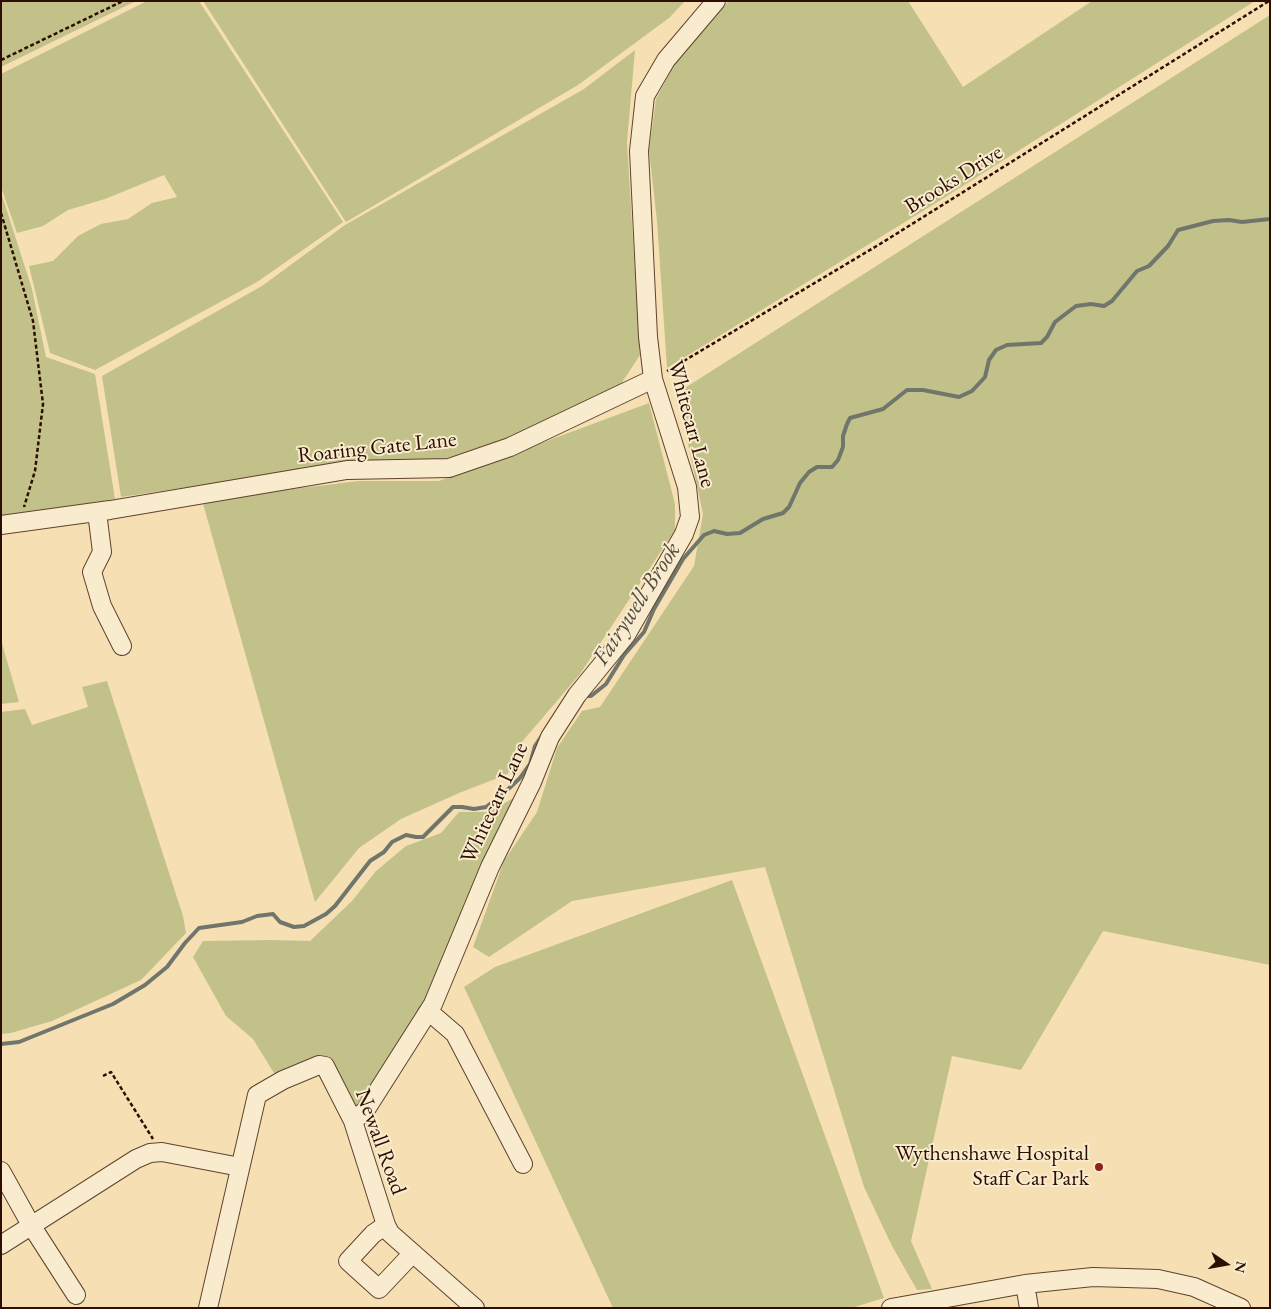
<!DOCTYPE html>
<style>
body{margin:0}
#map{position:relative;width:1271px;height:1309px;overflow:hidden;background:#f6e0b3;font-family:"EB Garamond",serif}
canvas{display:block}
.frame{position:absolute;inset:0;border:2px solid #2d0e03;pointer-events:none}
.north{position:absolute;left:1201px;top:1239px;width:50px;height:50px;-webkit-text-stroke:4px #f9ebce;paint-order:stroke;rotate:102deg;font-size:14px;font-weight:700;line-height:20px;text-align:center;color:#2d0e03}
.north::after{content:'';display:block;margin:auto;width:18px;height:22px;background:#2d0e03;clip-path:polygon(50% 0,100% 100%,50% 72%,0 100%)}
</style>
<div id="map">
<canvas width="1271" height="1309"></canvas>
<div class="frame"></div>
<div class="north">N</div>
</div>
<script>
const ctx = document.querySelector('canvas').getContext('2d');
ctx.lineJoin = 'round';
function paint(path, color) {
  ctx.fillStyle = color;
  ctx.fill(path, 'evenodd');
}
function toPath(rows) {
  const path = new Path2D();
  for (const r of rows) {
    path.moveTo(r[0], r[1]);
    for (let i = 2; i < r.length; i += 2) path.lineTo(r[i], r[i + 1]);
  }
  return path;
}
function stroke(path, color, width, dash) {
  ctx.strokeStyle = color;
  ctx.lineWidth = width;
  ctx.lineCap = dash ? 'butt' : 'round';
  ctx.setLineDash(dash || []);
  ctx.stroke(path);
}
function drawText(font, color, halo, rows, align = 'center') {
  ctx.font = font + ' "EB Garamond",serif';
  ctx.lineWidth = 4;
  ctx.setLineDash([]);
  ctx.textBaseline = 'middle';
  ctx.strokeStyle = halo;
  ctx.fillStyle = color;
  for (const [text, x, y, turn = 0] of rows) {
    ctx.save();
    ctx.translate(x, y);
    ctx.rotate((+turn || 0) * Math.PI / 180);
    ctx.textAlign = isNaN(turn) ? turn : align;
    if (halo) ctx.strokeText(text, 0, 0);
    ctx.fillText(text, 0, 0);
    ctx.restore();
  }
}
const green = toPath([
 [1,1,136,1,1,67],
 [147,1,199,1,343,222,257,282,95,370,50,353,29,266,53,261,78,236,101,224,128,219,152,203,177,197,164,175,105,199,68,210,43,226,17,233,1,187,1,74],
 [203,1,685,1,669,18,578,85,346,222],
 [729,1,908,1,963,87,1092,1,1255,1,936,203,667,368,657,221,649,150,656,99,686,43],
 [1270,15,1270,965,1103,931,1021,1070,952,1056,911,1241,932,1289,917,1290,892,1246,864,1187,765,867,572,901,489,957,473,947,504,861,537,812,557,748,582,711,600,707,694,566,703,514,677,393],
 [635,50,627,142,640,355,619,387,505,439,440,460,344,464,121,497,102,376,262,286,345,225,584,89],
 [1,192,32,289,46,357,95,374,115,499,1,519],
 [649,403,675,504,675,530,580,674,515,750,508,774,459,793,401,819,359,848,315,902,202,500,359,481,439,481],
 [1,640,19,702,1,704],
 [107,681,183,916,186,933,141,980,52,1021,11,1033,1,1034,1,712,25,709,32,725,88,707,82,687],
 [523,793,424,1006,363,1102,356,1109,325,1058,277,1078,253,1039,226,1016,193,957,203,941,272,940,310,941,352,901,376,871,406,846,441,833,459,812,488,812],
 [732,880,884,1298,851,1308,613,1308,464,987,495,967]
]);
const stream = toPath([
 [583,696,591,696,606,684,624,655,644,632,654,609,683,559,704,535,714,531,727,534,740,533,763,519,783,513,789,507,800,483,809,472,817,467,832,467,838,460,843,447,843,436,847,424,850,418,883,409,907,390,923,390,959,397,972,391,985,377,989,360,996,350,1007,345,1041,343,1047,337,1055,322,1076,306,1091,304,1104,306,1112,301,1137,271,1149,266,1168,246,1178,230,1213,221,1229,220,1242,222,1270,219],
 [1,1044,19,1042,113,1004,145,985,167,967,185,943,199,928,242,922,257,916,273,914,280,922,294,927,304,926,326,914,335,906,370,861,384,852,392,842,406,835,416,837,423,837,453,807,462,807,474,809,486,807,503,794,520,778,530,764,535,746,543,734]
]);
const path = toPath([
 [1,60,123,1],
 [1,213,33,321,43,404,35,471,24,507],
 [667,371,880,244,1269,1],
 [103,1076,111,1072,153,1139]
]);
const minor = toPath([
 [97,512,102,552,92,572,102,606,122,646],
 [1,525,110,510,347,470,449,468,510,447,653,379],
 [427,1013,434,1016,455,1034,523,1164],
 [353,1121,365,1111,433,1004,490,867,532,782,550,737,577,695,626,635,684,534,690,517,687,487,653,379,648,337,639,151,645,96,666,60,716,1],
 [1,1171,31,1225,76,1295],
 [386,1225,373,1234,348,1261,379,1289,413,1253],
 [1,1245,136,1159,150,1153,162,1152,240,1167],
 [1025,1284,1029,1308],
 [208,1308,257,1095,283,1080,319,1065,325,1066,353,1121,386,1225,390,1233,475,1308],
 [891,1308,1025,1284,1093,1277,1158,1279,1194,1287,1241,1308]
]);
const markers = [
 [1099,1167,5,"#8f2418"]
];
const streetNames = [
 ["Brooks Drive",954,180,-32],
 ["Whitecarr Lane",691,424,75],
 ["Roaring Gate Lane",377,448,-6],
 ["Whitecarr Lane",495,803,-65],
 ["Newall Road",380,1142,70]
];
const poiNames = [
 ["Wythenshawe Hospital",1089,1154],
 ["Staff Car Park",1089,1179]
];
const waterNames = [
 ["Fairywell Brook",637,604,-57]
];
paint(green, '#c2c189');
stroke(stream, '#71766d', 4);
stroke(minor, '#5f422f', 20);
stroke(path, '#2d0e03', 2.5, [4, 2.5]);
stroke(minor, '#f9ebce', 18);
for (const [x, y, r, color] of markers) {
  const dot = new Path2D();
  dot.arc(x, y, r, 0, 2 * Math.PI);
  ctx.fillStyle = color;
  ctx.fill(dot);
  stroke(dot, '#f9ebce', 2);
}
drawText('22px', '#2d0e03', '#f9ebce', streetNames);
drawText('22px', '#2d0e03', '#f9ebce', poiNames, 'right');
drawText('italic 24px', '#554b41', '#f9ebce', waterNames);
</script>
